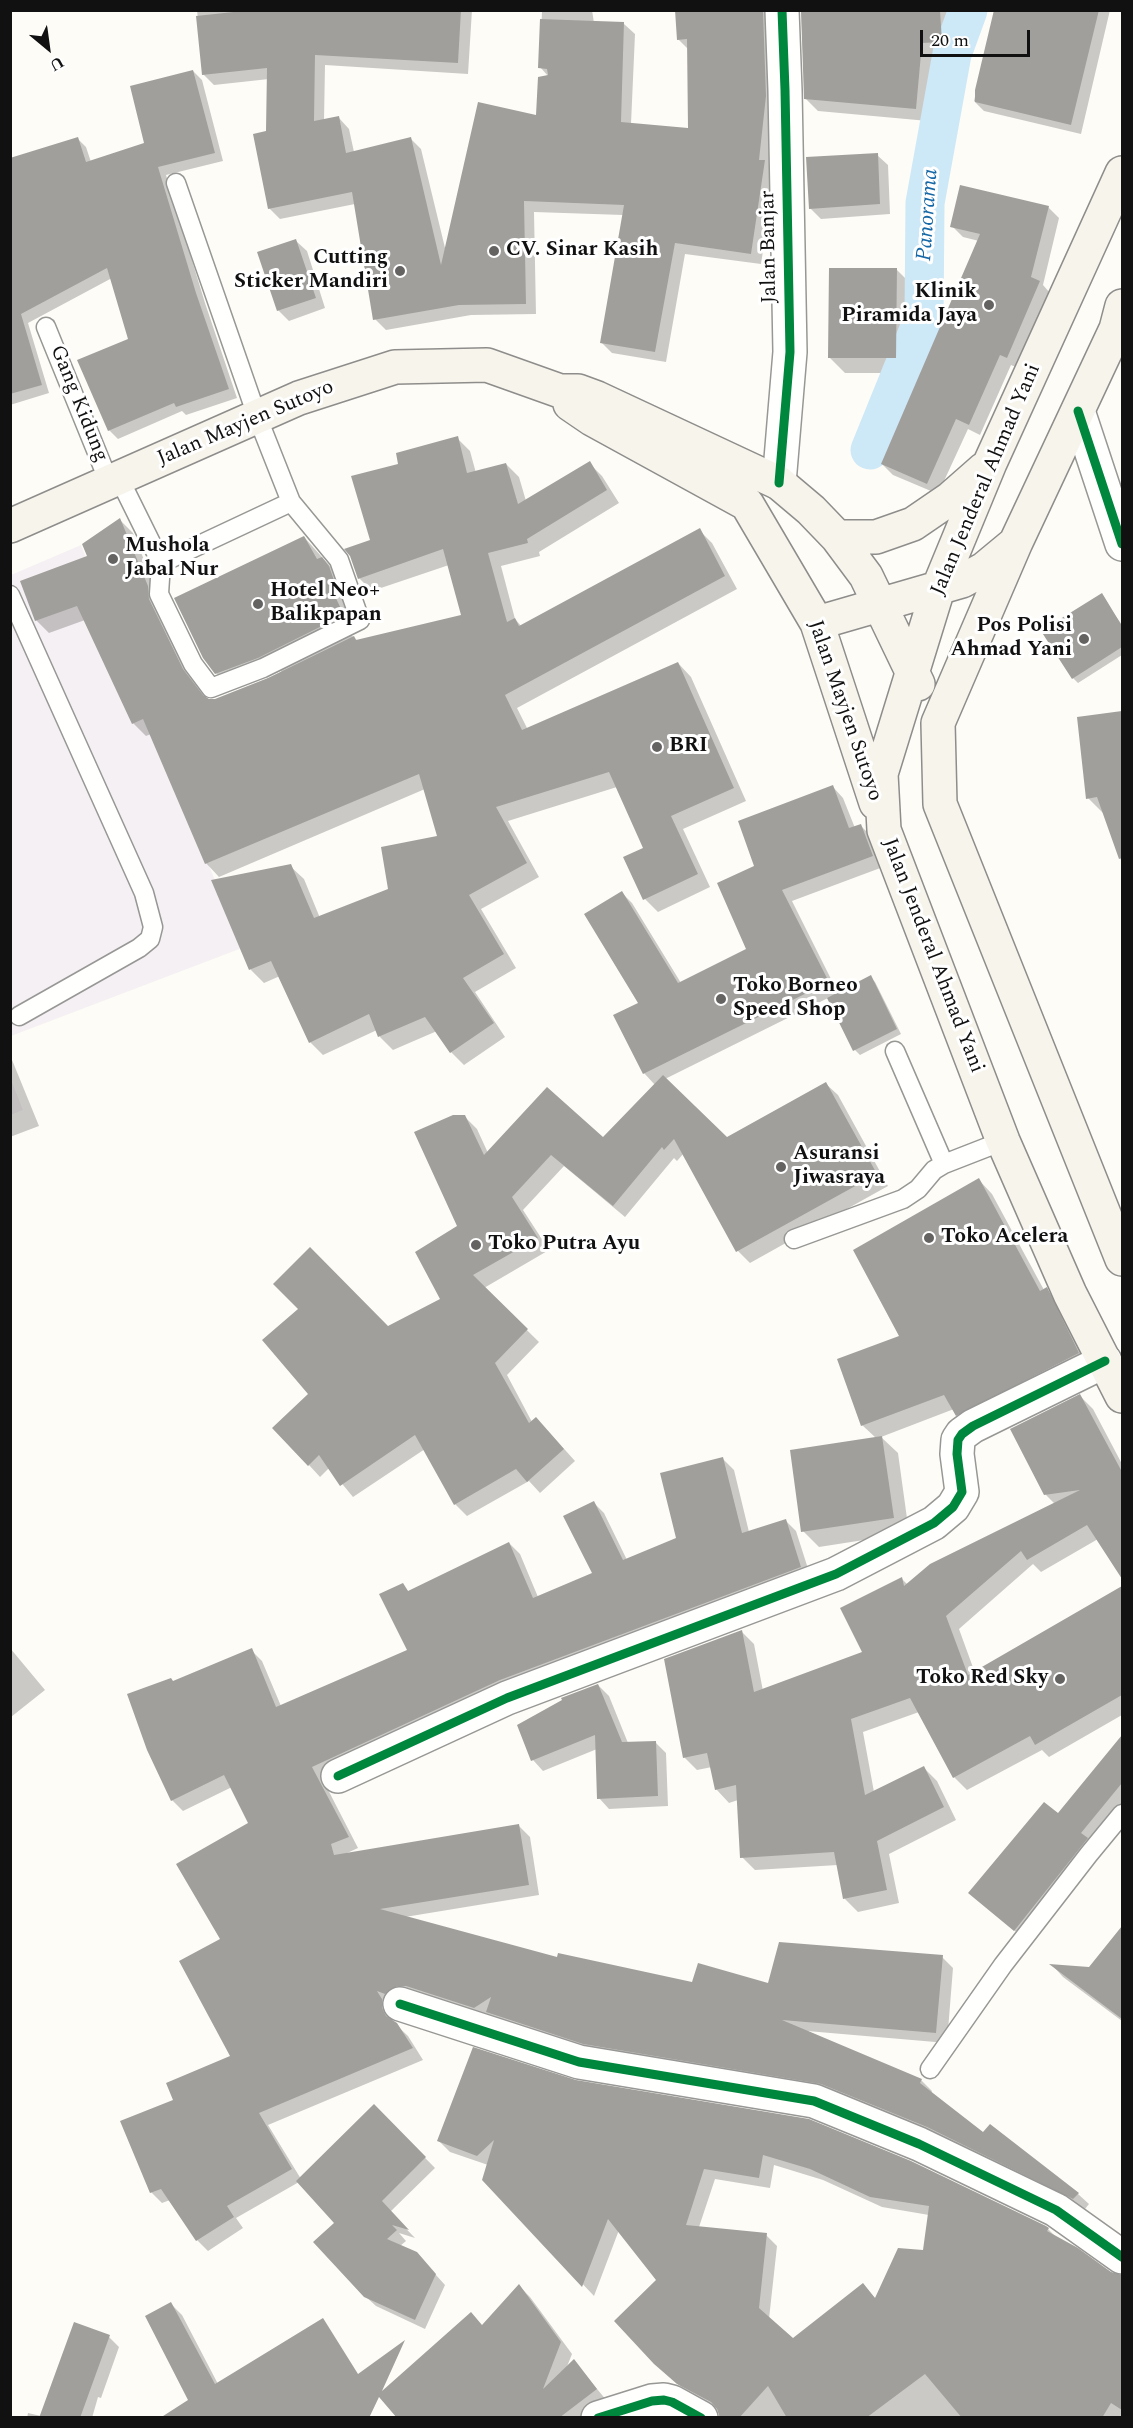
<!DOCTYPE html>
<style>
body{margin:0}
#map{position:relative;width:1133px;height:2428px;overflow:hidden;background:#fdfcf7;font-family:Spectral,serif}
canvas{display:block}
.frame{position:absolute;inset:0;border:12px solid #111;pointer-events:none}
.north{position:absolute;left:18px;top:18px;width:60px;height:60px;-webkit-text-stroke:4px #fff;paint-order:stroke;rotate:151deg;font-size:16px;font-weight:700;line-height:24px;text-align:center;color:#111}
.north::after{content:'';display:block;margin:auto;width:21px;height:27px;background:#111;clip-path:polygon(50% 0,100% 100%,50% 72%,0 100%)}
.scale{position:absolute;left:920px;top:30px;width:110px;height:27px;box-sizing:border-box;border:3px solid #111;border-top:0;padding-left:8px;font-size:18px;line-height:21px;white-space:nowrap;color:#111;-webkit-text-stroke:4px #fff;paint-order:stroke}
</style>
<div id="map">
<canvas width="1133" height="2428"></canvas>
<div class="frame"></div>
<div class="north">U</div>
<div class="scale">20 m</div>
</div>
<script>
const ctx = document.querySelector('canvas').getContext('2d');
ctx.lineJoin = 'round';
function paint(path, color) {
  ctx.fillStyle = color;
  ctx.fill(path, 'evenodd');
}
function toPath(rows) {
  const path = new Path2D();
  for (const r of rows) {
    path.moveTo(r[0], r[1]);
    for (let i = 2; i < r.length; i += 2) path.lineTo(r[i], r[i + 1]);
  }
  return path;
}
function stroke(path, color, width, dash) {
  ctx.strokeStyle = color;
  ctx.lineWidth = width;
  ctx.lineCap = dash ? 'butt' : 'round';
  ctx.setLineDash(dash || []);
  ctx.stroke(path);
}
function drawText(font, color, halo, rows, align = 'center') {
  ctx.font = font + ' Spectral,serif';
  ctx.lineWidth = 6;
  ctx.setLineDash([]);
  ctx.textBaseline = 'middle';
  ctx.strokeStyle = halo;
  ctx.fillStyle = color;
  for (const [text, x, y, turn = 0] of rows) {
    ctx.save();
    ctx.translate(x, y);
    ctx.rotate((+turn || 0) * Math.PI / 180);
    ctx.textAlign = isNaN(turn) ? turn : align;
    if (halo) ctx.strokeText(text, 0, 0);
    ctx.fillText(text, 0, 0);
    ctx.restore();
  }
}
const industrial = toPath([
 [81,545,242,948,11,1036,11,575],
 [10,1077,23,1110,11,1115,10,1115]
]);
const shadow = toPath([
 [197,10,472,10,468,74,325,65,324,121,339,118,349,129,354,152,410,138,421,149,446,252,538,116,548,76,540,67,542,10,592,10,594,23,624,24,635,34,631,124,689,129,688,49,678,39,677,10,768,10,777,107,770,167,775,172,761,264,685,254,666,362,612,353,601,342,623,215,534,212,536,314,471,315,386,330,375,319,355,204,280,219,269,208,269,79,214,85,203,74],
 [801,10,952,10,954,54,934,55,928,121,818,111,805,98],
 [995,10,1110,10,1081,134,984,111,974,101],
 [193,71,202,80,223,161,166,175,205,303,237,398,186,415,182,411,118,439,109,430,130,339,112,278,28,323,49,393,10,405,10,163,77,138,86,147,91,162,146,144],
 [877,155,888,165,890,214,821,219,810,208],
 [1048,207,1059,218,1043,285,1050,293,1018,368,1011,365,980,435,968,429,938,494,893,475,882,464,979,241,963,237,952,226],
 [296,241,307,251,325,308,289,321,278,310],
 [897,270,913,286,911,373,845,373,829,357],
 [457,438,470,451,476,473,506,464,519,477,526,501,589,463,602,476,619,503,539,552,540,556,501,566,515,619,522,627,699,530,712,543,737,589,517,708,528,730,678,663,691,677,746,801,683,829,710,887,658,912,645,899,625,858,645,849,617,787,508,821,539,877,481,909,516,968,475,992,505,1037,464,1065,451,1052,437,1031,393,1050,380,1037,377,1030,323,1055,310,1042,280,976,264,983,251,970,213,881,290,866,304,879,320,918,390,890,439,837,425,789,219,877,206,863,151,734,146,736,133,723,85,620,49,633,36,620,120,520,133,533,161,601,161,613,196,684,208,700,215,700,282,673,281,671,232,690,216,673,304,537,338,575,346,604,359,631,351,635,358,641,462,616,449,565,372,591,359,578,399,465],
 [1101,595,1122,625,1122,655,1078,683,1073,678],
 [1122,713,1122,863,1104,814,1088,798,1079,718],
 [833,787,843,798,855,828,860,825,871,836,883,867,792,901,838,993,870,977,875,982,901,1034,860,1055,855,1050,828,998,665,1079,726,1139,826,1084,838,1095,888,1186,750,1263,738,1251,684,1153,677,1161,674,1158,625,1217,564,1166,523,1210,549,1250,484,1288,539,1342,507,1375,532,1422,548,1431,575,1461,540,1493,529,1481,467,1516,455,1504,425,1449,353,1497,329,1468,320,1477,309,1465,387,1327,442,1299,459,1227,464,1116,477,1129,488,1153,603,1139,655,1085,644,1073,615,1016,640,1004,622,893,632,903,681,983,748,949,756,866],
 [10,1055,39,1126,10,1137],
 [979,1180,992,1194,1044,1290,1046,1289,1059,1302,1091,1366,970,1428,954,1409,881,1437,898,1453,909,1533,819,1547,803,1531,876,1438,862,1425,901,1337],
 [1080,1396,1093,1409,1122,1464,1122,1577,1098,1539,1041,1572,1033,1564,959,1629,975,1673,1122,1588,1122,1715,1049,1757,1042,1750,967,1790,954,1777,919,1712,863,1732,874,1792,924,1768,937,1781,956,1820,889,1854,899,1903,858,1912,845,1899,838,1865,755,1870,742,1857,738,1800,729,1803,716,1789,712,1767,697,1770,684,1757,741,1631,754,1644,763,1691,864,1653,902,1579,908,1585,1055,1504,1046,1495],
 [723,1459,734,1470,749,1532,785,1520,796,1531,811,1578,512,1691,322,1778,358,1848,345,1854,519,1826,530,1837,539,1895,405,1917,558,1959,693,1984,769,1984,942,1957,953,1968,947,2043,807,2031,921,2080,932,2091,931,2094,983,2134,1078,2194,1089,2204,1085,2209,940,2138,596,2054,498,2023,491,2015,486,2018,392,2012,392,2021,408,2036,423,2060,268,2125,301,2179,374,2106,435,2168,390,2212,415,2238,399,2233,406,2241,400,2246,427,2265,445,2285,425,2329,376,2306,365,2296,336,2223,299,2182,236,2218,243,2228,208,2251,197,2240,170,2200,162,2203,151,2192,175,2100,232,2057,222,1939,249,1824,232,1787,183,1811,172,1800,174,1682,251,1650,262,1661,281,1706,409,1651,402,1585,409,1592,509,1543,520,1554,538,1597,594,1574,593,1502,604,1513,627,1560,678,1539],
 [10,1648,45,1690,11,1717,10,1717],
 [598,1685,609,1696,628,1743,655,1742,666,1753,668,1806,609,1809,599,1798,597,1749,543,1771,533,1760],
 [1122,1737,1122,1824,1028,1942,970,1893,1058,1815],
 [1122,1928,1122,2021,1063,1977,1053,1966,1089,1969],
 [474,2049,1046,2227,1059,2240,1119,2277,1122,2277,1122,2413,1120,2418,720,2418,719,2410,690,2395,667,2374,658,2281,619,2230,594,2296,484,2180,488,2165,450,2152,439,2141],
 [774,2165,823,2180,882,2207,929,2215,924,2252,876,2299,862,2285,793,2339,769,2319,777,2246,766,2235,699,2227,715,2179,770,2188],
 [519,2286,530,2297,572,2354,566,2369,574,2361,607,2401,590,2418,399,2418],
 [171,2304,182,2315,218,2384,199,2418],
 [109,2337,119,2347,101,2398,98,2397,92,2418,27,2418,28,2413,41,2416]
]);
const canal = toPath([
 [870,450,924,317,925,203,952,54,968,10]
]);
const building = toPath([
 [252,10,461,10,458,63,315,55,314,121,339,116,346,153,411,137,441,265,478,102,536,115,538,77,548,75,547,69,538,68,540,19,624,22,621,122,688,128,687,39,677,40,675,10,763,10,766,96,759,160,765,160,751,254,675,243,655,352,600,343,624,205,524,201,526,304,459,305,373,320,352,192,268,209,253,134,266,131,267,68,202,75,196,16],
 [801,10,940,10,942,42,922,43,916,109,804,99],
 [994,10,1099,10,1071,125,975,102,975,90],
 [193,70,215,153,158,167,196,293,229,389,176,407,174,403,108,431,77,360,128,339,107,268,21,314,42,385,10,394,10,158,78,137,86,162,144,143,130,86],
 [878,153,880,204,809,209,806,157],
 [960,185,1049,206,1031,277,1040,281,1007,358,1000,355,969,425,956,419,927,484,881,464,980,234,950,227],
 [296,239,316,298,277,311,257,252],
 [829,268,897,268,896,358,828,358],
 [458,436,467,473,506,463,518,504,590,461,607,490,527,539,528,543,488,553,507,622,515,618,519,626,700,528,725,576,505,695,522,730,678,662,734,788,671,816,698,874,643,900,623,857,643,848,609,772,496,807,527,863,469,895,504,954,463,978,494,1023,450,1053,425,1017,378,1037,369,1014,309,1043,271,961,249,970,211,880,291,864,314,918,388,889,381,847,437,836,419,774,205,864,143,719,132,724,77,606,35,621,20,581,87,556,82,544,120,518,148,586,149,599,183,669,203,695,209,699,215,699,268,678,354,636,356,640,461,615,443,549,358,579,350,556,344,549,370,540,351,476,398,464,396,453],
 [304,536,317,559,322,557,329,566,336,586,331,588,344,615,258,658,215,674,203,658,174,598],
 [1102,593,1122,626,1122,647,1072,679,1041,631],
 [1122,711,1122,858,1119,859,1097,797,1086,799,1077,717],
 [833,785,849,828,861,824,873,856,782,890,829,982,643,1074,613,1015,638,1003,584,914,622,891,678,983,746,949,717,883,754,866,738,821],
 [871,975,897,1029,853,1051,827,998],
 [663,1075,727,1137,826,1082,877,1174,736,1252,674,1139,664,1150,662,1147,613,1206,551,1155,512,1197,538,1238,473,1275,528,1329,495,1363,529,1423,536,1417,564,1449,527,1482,516,1469,454,1505,415,1435,340,1486,319,1455,308,1466,272,1428,308,1394,262,1340,298,1309,273,1284,310,1247,388,1326,440,1299,415,1252,457,1226,414,1132,453,1115,465,1115,484,1155,547,1087,603,1137],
 [979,1178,1040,1291,1047,1287,1079,1353,956,1416,944,1395,861,1426,837,1359,899,1336,853,1250],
 [1080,1394,1121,1470,1122,1469,1122,1579,1087,1525,1027,1560,1021,1551,946,1616,968,1675,1122,1586,1122,1695,1035,1745,1030,1736,953,1778,910,1698,851,1719,865,1795,924,1766,944,1807,877,1841,887,1890,843,1899,834,1852,740,1858,736,1785,715,1790,707,1753,683,1758,664,1659,742,1630,754,1692,862,1652,840,1608,902,1577,904,1586,930,1564,1080,1490,1044,1495,1010,1429],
 [882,1436,894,1518,801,1532,790,1450],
 [723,1457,742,1533,786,1519,801,1567,500,1680,312,1767,349,1837,331,1844,334,1855,519,1824,529,1885,380,1909,557,1957,558,1953,692,1982,698,1963,768,1983,779,1942,943,1955,936,2033,782,2020,922,2079,920,2083,983,2132,990,2124,1079,2193,1073,2199,927,2127,821,2084,583,2044,486,2012,491,1997,474,2008,406,1986,397,1986,385,1994,377,1991,382,1999,382,2008,386,2016,397,2023,413,2048,259,2113,292,2169,227,2206,234,2217,196,2241,161,2189,150,2193,120,2121,173,2100,166,2083,230,2056,179,1961,220,1939,176,1864,248,1823,224,1775,171,1801,147,1750,127,1694,171,1678,173,1681,252,1648,276,1707,407,1650,379,1594,403,1583,408,1591,509,1542,533,1598,592,1573,563,1516,594,1501,623,1560,676,1538,660,1473],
 [598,1684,622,1742,656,1741,658,1796,597,1799,595,1735,531,1761,517,1725,562,1700,561,1698],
 [1122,1735,1122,1783,1081,1833,1088,1838,1014,1931,968,1893,1044,1802,1058,1813],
 [1122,1926,1122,2019,1049,1964,1089,1967],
 [473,2047,576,2080,809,2119,911,2161,1046,2226,1049,2228,1047,2231,1078,2248,1111,2272,1122,2275,1122,2410,1111,2403,1102,2418,962,2418,925,2374,866,2418,787,2418,768,2386,739,2418,720,2418,717,2409,711,2402,677,2384,654,2364,614,2321,656,2280,608,2219,582,2287,482,2180,494,2140,477,2156,437,2141],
 [763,2155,810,2169,870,2197,929,2206,923,2250,898,2248,875,2298,863,2283,793,2338,759,2308,767,2233,686,2225,704,2169,759,2178],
 [374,2104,426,2157,382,2201,409,2230,392,2225,397,2230,387,2239,417,2252,436,2274,415,2320,364,2297,313,2242,334,2223,296,2181],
 [519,2284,561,2342,543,2389,574,2359,597,2389,559,2418,397,2418,379,2397,369,2418,160,2418,188,2400,145,2316,171,2302,215,2384,323,2318,358,2374,405,2340,382,2391,471,2312,482,2325],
 [74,2322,110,2335,80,2418,39,2418]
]);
const service = toPath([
 [46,327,109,482],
 [119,478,161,563,159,594,193,664,211,688,263,668,360,620,339,560,291,502,257,416,176,183],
 [161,563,291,502],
 [10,595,144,893,153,927,150,939,139,948,19,1016],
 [895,1051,944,1164],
 [794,1239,903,1199,918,1189,934,1170,944,1164,1003,1141],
 [930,2069,1003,1965,1089,1854,1122,1814]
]);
const minor = toPath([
 [1078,411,1122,544],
 [779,483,790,352,785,90,782,10],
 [338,1776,507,1698,836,1574,934,1523,953,1507,962,1492,957,1454,958,1440,962,1434,973,1426,1105,1361],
 [400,2004,579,2062,814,2101,919,2144,1056,2210,1122,2257],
 [598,2418,652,2401,664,2400,672,2402,701,2418]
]);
const secondary = toPath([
 [1122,173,990,463,938,589,881,774,884,830,1003,1141,1070,1294,1122,1396],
 [1122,306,1116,329,1016,542,938,723,940,804,1122,1259],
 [570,404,592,419,747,504,817,623,876,803],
 [10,526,299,398,395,367,487,365,560,391,578,391,597,398,779,483,811,510,837,537,876,537,913,524,951,498,984,469],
 [837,537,866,576,918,684],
 [817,623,962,581,984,569,1013,545]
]);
const cycleway = toPath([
 [1078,411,1122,544],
 [779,483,790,352,785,90,782,10],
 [338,1776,507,1698,836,1574,934,1523,953,1507,962,1492,957,1454,958,1440,962,1434,973,1426,1105,1361],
 [400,2004,579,2062,814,2101,919,2144,1056,2210,1122,2257],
 [598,2418,652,2401,664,2400,672,2402,701,2418]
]);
const markers = [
 [494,251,6,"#646362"],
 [400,271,6,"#646362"],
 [989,305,6,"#646362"],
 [113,559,6,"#646362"],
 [258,604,6,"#646362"],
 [1084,639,6,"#646362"],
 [657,747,6,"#646362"],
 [721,999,6,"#646362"],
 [781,1167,6,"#646362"],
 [929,1238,6,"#646362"],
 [476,1245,6,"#646362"],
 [1060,1679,6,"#646362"]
];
const streetNames = [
 ["Jalan Banjar",770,247,-91],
 ["Gang Kidung",78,404,68],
 ["Jalan Mayjen Sutoyo",246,424,-23],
 ["Jalan Jenderal Ahmad Yani",987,480,-67],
 ["Jalan Mayjen Sutoyo",844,711,71],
 ["Jalan Jenderal Ahmad Yani",932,956,69]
];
const poiNames = [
 ["CV. Sinar Kasih",506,251],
 ["Cutting",388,259,"right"],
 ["Sticker Mandiri",388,283,"right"],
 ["Klinik",977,293,"right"],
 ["Piramida Jaya",977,317,"right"],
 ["Mushola",125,547],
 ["Jabal Nur",125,571],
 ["Hotel Neo+",270,592],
 ["Balikpapan",270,616],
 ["Pos Polisi",1072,627,"right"],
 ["Ahmad Yani",1072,651,"right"],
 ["BRI",669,747],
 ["Toko Borneo",733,987],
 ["Speed Shop",733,1011],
 ["Asuransi",793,1155],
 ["Jiwasraya",793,1179],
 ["Toko Acelera",941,1238],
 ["Toko Putra Ayu",488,1245],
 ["Toko Red Sky",1048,1679,"right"]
];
const waterNames = [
 ["Panorama",929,215,-86]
];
paint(industrial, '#f5f0f3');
paint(shadow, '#0003');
stroke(canal, '#cde8f7', 39);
paint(building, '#a19f9c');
stroke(service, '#979795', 21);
stroke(minor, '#979795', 36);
stroke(secondary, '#8e8d8b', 36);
stroke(service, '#fffffe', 18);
stroke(minor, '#fffffe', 33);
stroke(secondary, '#f6f4eb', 33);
stroke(cycleway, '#00873e', 9);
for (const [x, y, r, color] of markers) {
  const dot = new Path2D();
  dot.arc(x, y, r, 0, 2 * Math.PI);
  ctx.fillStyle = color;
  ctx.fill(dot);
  stroke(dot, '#fff', 2);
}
drawText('21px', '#111', '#fff', streetNames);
drawText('bold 21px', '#111', '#fff', poiNames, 'left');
drawText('italic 22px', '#1768a6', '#fff', waterNames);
</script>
